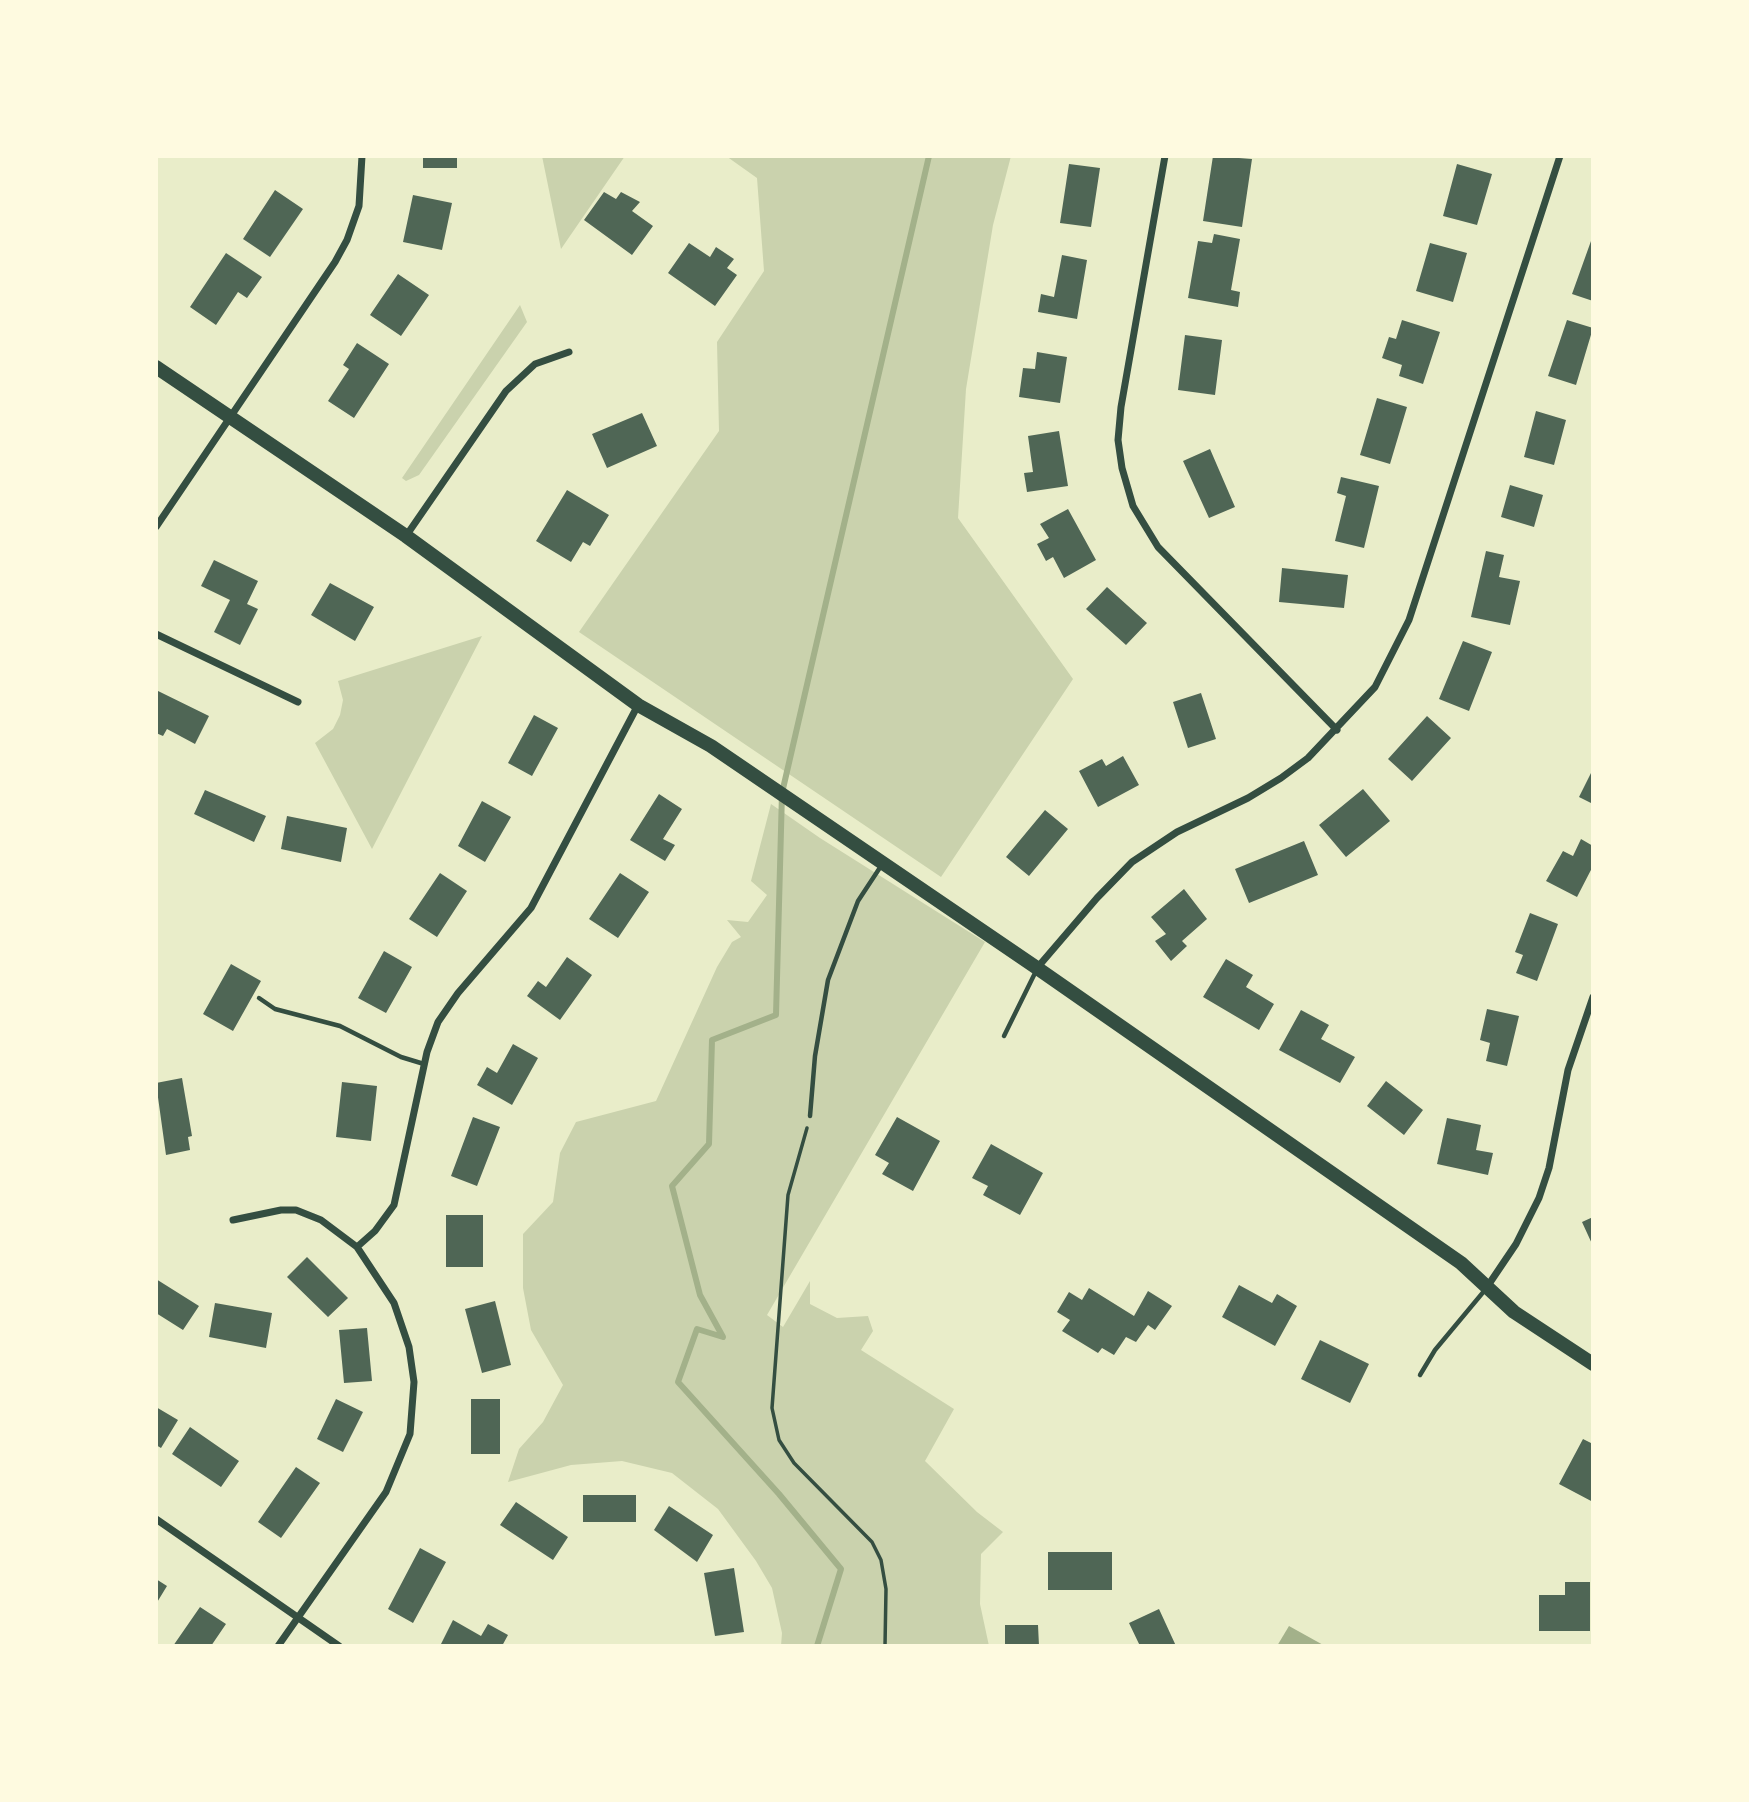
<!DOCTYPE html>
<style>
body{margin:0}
#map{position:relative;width:1749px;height:1802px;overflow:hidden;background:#e9edc9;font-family:Ubuntu,sans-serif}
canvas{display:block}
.frame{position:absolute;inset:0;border:158px solid #fefae0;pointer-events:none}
</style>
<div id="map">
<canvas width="1749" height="1802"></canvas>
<div class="frame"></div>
</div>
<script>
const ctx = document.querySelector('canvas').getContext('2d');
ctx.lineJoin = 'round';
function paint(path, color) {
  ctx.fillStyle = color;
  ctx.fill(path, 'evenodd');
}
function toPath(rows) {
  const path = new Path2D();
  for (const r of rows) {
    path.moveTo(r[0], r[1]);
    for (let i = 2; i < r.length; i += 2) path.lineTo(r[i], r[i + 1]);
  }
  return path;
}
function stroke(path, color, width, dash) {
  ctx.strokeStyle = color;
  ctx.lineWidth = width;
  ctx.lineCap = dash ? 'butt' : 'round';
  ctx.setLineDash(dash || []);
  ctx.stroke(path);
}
const green = toPath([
 [542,156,625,156,561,249],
 [726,156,1011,156,993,225,966,389,958,518,1073,679,941,877,579,632,719,431,717,342,764,271,757,178],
 [520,305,527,322,419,475,406,481,402,478],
 [482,636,436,725,372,849,315,743,333,729,340,715,343,700,338,681],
 [771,804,820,838,985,942,767,1315,783,1327,810,1281,810,1304,837,1318,868,1316,873,1331,861,1350,954,1409,925,1461,977,1512,1003,1532,981,1554,980,1604,989,1646,781,1646,782,1633,772,1588,756,1561,718,1509,672,1473,622,1461,571,1465,508,1482,519,1449,543,1422,563,1385,531,1330,523,1288,523,1234,553,1202,560,1153,576,1122,656,1101,717,967,732,942,741,937,727,920,748,922,767,895,751,881]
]);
const water = toPath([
 [1289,1626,1325,1646,1277,1646]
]);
const stream = toPath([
 [817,1646,841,1569,779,1494,678,1382,697,1329,723,1337,700,1295,672,1186,709,1144,712,1040,776,1015,782,793,929,156]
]);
const building = toPath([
 [423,156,457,156,457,168,423,168],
 [1213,156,1252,159,1242,227,1203,221],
 [1069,164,1100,168,1091,227,1060,223],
 [1457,164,1492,174,1477,225,1443,216],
 [275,190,303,209,270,257,243,239],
 [604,192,616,199,621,192,640,202,632,211,653,226,632,255,584,220],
 [413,195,452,203,442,250,403,242],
 [1214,234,1240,239,1231,290,1240,292,1238,307,1188,298,1198,241,1212,243],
 [1591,241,1593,242,1593,301,1572,294],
 [689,243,710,257,716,247,734,259,727,268,737,275,715,306,668,273],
 [1430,243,1467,253,1453,302,1416,291],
 [226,253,262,277,247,298,238,292,216,325,190,307],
 [1062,255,1087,260,1077,319,1038,312,1041,294,1054,297],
 [398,274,429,295,401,336,370,315],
 [1402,320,1440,332,1423,384,1399,376,1402,365,1382,358,1389,337,1396,339],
 [1567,320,1593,328,1576,385,1548,376],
 [1185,335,1222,340,1215,395,1178,390],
 [357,343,389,364,354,418,328,401,349,369,343,365],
 [1037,352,1067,357,1060,403,1019,397,1023,368,1035,369],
 [1377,398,1407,407,1390,464,1360,455],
 [1536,411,1566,420,1554,465,1524,457],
 [642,413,657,446,607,468,592,434],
 [1059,431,1068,486,1027,492,1024,473,1033,472,1028,436],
 [1210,449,1235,507,1209,518,1183,461],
 [1341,477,1379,486,1364,548,1335,541,1346,496,1337,493],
 [1510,485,1543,495,1534,527,1501,517],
 [567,490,609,515,590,546,583,542,571,562,536,541],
 [1068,509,1096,560,1064,578,1053,557,1046,561,1037,544,1049,538,1040,524],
 [1486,551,1504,555,1499,577,1520,581,1510,625,1471,617],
 [214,560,258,581,247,604,258,609,240,645,214,632,230,600,201,586],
 [1282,568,1348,575,1344,608,1279,602],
 [330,583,374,607,355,641,311,615],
 [1107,587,1147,623,1126,645,1086,609],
 [1463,641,1492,652,1469,711,1439,699],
 [156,690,209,716,195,744,167,729,163,736,156,733],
 [1201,693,1216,739,1188,748,1173,702],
 [534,715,558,728,532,776,508,763],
 [1427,716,1451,738,1412,781,1388,759],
 [1123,756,1139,785,1098,807,1079,771,1102,759,1106,766],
 [1593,769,1593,804,1579,797],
 [1363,789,1390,821,1346,857,1319,825],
 [205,790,266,816,254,842,194,814],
 [659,794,682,809,663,839,675,845,665,861,630,840],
 [482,801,511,817,485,862,458,846],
 [1045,810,1068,829,1029,876,1006,857],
 [287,816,347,828,341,862,281,849],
 [1581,839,1593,846,1593,866,1577,897,1546,881,1563,851,1573,856],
 [1304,841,1318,875,1249,903,1235,869],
 [440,873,467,891,437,937,409,919],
 [620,873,649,892,618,938,589,919],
 [1184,889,1207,919,1182,941,1187,946,1171,961,1155,941,1166,934,1151,917],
 [1530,913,1558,924,1537,981,1516,973,1523,955,1515,952],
 [384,951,412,967,386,1013,358,998],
 [567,957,592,975,560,1020,527,996,538,981,546,987],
 [1226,959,1253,975,1246,987,1274,1004,1259,1030,1203,997],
 [231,964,261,981,233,1031,203,1014],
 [1487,1009,1519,1016,1507,1066,1486,1061,1490,1043,1480,1040],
 [1301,1010,1329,1025,1321,1039,1355,1057,1340,1083,1279,1050],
 [513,1044,538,1058,512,1105,477,1085,487,1067,497,1073],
 [182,1078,192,1136,188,1137,190,1150,166,1155,156,1083],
 [1386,1081,1423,1110,1404,1135,1367,1106],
 [342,1082,377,1086,371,1141,336,1137],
 [473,1117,500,1127,477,1186,451,1176],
 [897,1117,940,1141,913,1191,882,1174,889,1163,875,1155],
 [1447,1118,1481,1125,1476,1150,1493,1153,1488,1175,1437,1164],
 [991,1144,1043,1173,1020,1215,983,1195,988,1186,972,1178],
 [446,1215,483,1215,483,1267,446,1267],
 [1593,1217,1593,1246,1582,1222],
 [307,1257,348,1298,328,1317,287,1277],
 [156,1279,199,1306,183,1330,156,1313],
 [1239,1285,1272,1303,1277,1294,1297,1306,1275,1346,1222,1317],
 [1089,1288,1134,1316,1148,1291,1172,1306,1155,1330,1148,1325,1136,1342,1126,1337,1114,1355,1102,1348,1098,1353,1062,1331,1070,1320,1057,1312,1069,1292,1082,1300],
 [495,1301,511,1365,482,1373,465,1309],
 [215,1303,272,1313,266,1348,209,1337],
 [367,1328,372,1381,344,1383,339,1330],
 [1320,1340,1369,1364,1350,1403,1301,1379],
 [336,1399,363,1412,343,1452,317,1439],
 [471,1399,500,1399,500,1454,471,1454],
 [156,1407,178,1420,161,1448,156,1445],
 [190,1427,239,1461,221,1487,172,1454],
 [1583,1439,1593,1444,1593,1502,1559,1484],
 [296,1467,320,1483,281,1538,258,1522],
 [583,1495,636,1495,636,1522,583,1522],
 [516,1502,568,1537,553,1560,500,1525],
 [669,1506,713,1535,697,1562,654,1530],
 [420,1548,446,1562,413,1623,388,1609],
 [1048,1552,1112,1552,1112,1590,1048,1590],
 [734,1568,744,1632,715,1636,704,1573],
 [156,1579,167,1586,156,1604],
 [1565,1582,1590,1582,1590,1631,1539,1631,1539,1595,1565,1595],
 [200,1607,226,1624,211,1646,173,1646],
 [1159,1609,1176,1646,1140,1646,1129,1623],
 [453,1620,481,1636,488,1624,508,1635,502,1646,440,1646],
 [1005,1625,1038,1625,1039,1646,1005,1646]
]);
const path = toPath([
 [807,1128,788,1195,772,1408,779,1440,794,1463,872,1542,881,1560,886,1589,885,1646]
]);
const service = toPath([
 [259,998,275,1009,340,1026,401,1057,424,1064],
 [1004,1036,1037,969],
 [810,1116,815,1056,828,980,858,901,881,866],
 [1420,1375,1435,1350,1485,1290]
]);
const minor = toPath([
 [1165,156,1121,407,1118,440,1122,468,1133,506,1158,547,1337,730],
 [156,527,335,262,347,240,359,206,362,156],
 [406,536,506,391,535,364,569,352],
 [156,634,298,702],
 [1037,968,1097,898,1132,862,1177,832,1248,798,1281,778,1308,758,1375,687,1409,620,1560,156],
 [233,1220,281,1210,296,1210,321,1220,357,1247,394,1303,409,1347,414,1382,410,1434,386,1492,278,1646],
 [357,1247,375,1231,394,1205,427,1052,438,1022,458,993,531,908,638,705],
 [1487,1287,1516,1244,1539,1198,1549,1168,1568,1070,1593,997],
 [156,1519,339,1646]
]);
const secondary = toPath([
 [156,367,406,536,638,705,711,746,1037,968,1461,1263,1514,1312,1593,1364]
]);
paint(green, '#cad2ad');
paint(water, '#a3b18a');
stroke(stream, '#a3b18a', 6);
paint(building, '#4f6655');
stroke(path, '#344e41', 3.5);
stroke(service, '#344e41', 4.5);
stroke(minor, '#344e41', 7);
stroke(secondary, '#344e41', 14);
</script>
